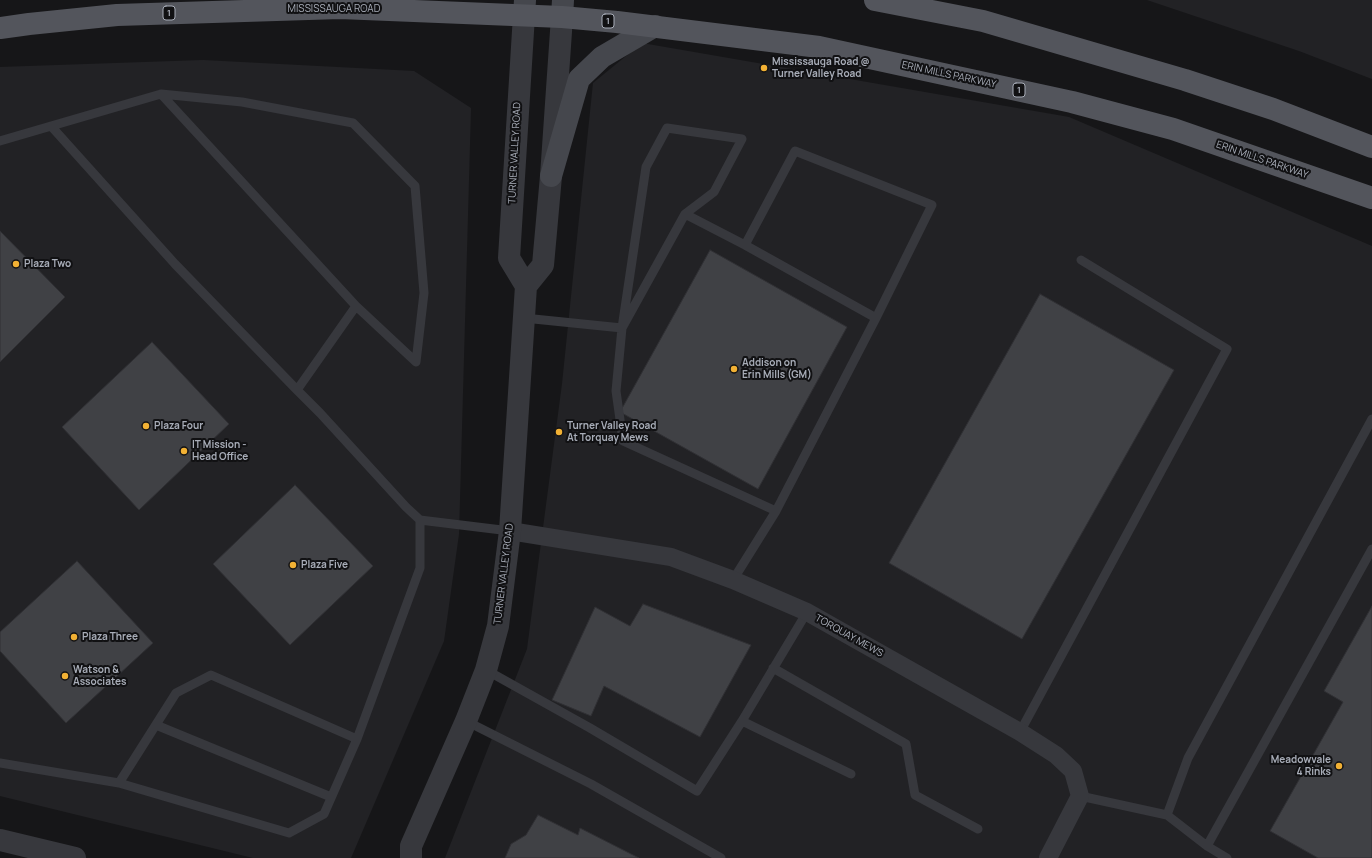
<!DOCTYPE html>
<style>
body{margin:0}
canvas{display:block;background:#161618}
</style>
<canvas width="1372" height="858"></canvas>
<script>
const ctx = document.querySelector('canvas').getContext('2d');
ctx.lineJoin = 'round';
function paint(path, color) {
  ctx.fillStyle = color;
  ctx.fill(path, 'evenodd');
}
function toPath(rows) {
  const path = new Path2D();
  for (const r of rows) {
    path.moveTo(r[0], r[1]);
    for (let i = 2; i < r.length; i += 2) path.lineTo(r[i], r[i + 1]);
  }
  return path;
}
function stroke(path, color, width, dash) {
  ctx.strokeStyle = color;
  ctx.lineWidth = width;
  ctx.lineCap = dash ? 'butt' : 'round';
  ctx.setLineDash(dash || []);
  ctx.stroke(path);
}
function drawText(font, color, halo, rows, align = 'center') {
  ctx.font = font + ' Manrope,sans-serif';
  ctx.lineWidth = 4;
  ctx.setLineDash([]);
  ctx.textBaseline = 'middle';
  ctx.strokeStyle = halo;
  ctx.fillStyle = color;
  for (const [text, x, y, turn = 0] of rows) {
    ctx.save();
    ctx.translate(x, y);
    ctx.rotate((+turn || 0) * Math.PI / 180);
    ctx.textAlign = isNaN(turn) ? turn : align;
    if (halo) ctx.strokeText(text, 0, 0);
    ctx.fillText(text, 0, 0);
    ctx.restore();
  }
}
const built = toPath([
 [1147,0,1372,0,1372,79,1299,51],
 [642,43,1069,117,1372,246,1372,858,445,858,527,649,562,384,593,83],
 [203,60,414,71,471,108,459,534,444,641,351,858,253,858,0,796,0,67]
]);
const building = toPath([
 [0,231,65,297,0,362,0,231],
 [710,250,847,327,758,489,620,412,710,250],
 [1040,294,1174,370,1022,639,889,563,1040,294],
 [152,342,229,424,139,510,62,427,152,342],
 [295,485,373,566,290,645,213,564,295,485],
 [77,561,153,643,66,723,0,651,0,632,77,561],
 [643,604,751,645,700,737,604,686,591,716,552,700,595,607,630,626,643,604],
 [1372,606,1372,858,1318,858,1270,831,1343,702,1324,691,1372,606],
 [538,815,578,835,580,828,639,858,505,858,511,844,526,835,538,815]
]);
const service = toPath([
 [51,126,175,264,297,390],
 [0,141,161,94,242,102,353,123,415,186,424,293,416,362,356,306,161,94],
 [685,214,714,192,742,139,667,128,646,167,622,328,616,391,623,441,776,511,733,580],
 [745,245,795,151,932,205,876,318,776,511],
 [524,318,622,328,685,214,745,245,876,318],
 [420,520,510,531],
 [807,612,742,721,851,774],
 [773,668,906,744,915,795,978,829],
 [486,670,590,728,697,791,742,721],
 [466,721,591,784,721,858],
 [156,725,331,797],
 [1020,732,1227,349,1081,260],
 [0,763,119,783,289,833,324,814,357,739,420,568,420,520,406,507,320,413,297,390,356,306],
 [119,783,176,693,211,675,357,739],
 [1080,796,1167,815,1207,846,1227,858],
 [1167,815,1188,758,1372,419],
 [1207,846,1372,549]
]);
const minor = toPath([
 [510,531,671,557,733,580,807,612,1020,732,1056,755,1073,771,1080,796,1048,858]
]);
const tertiary = toPath([
 [524,15,509,258,526,286],
 [0,840,75,858],
 [411,858,411,846,466,721,486,670,498,626,510,531,526,286,543,265,551,176,562,17]
]);
const secondary = toPath([
 [524,15,525,0],
 [562,17,563,0],
 [551,176,579,79,602,57,655,26]
]);
const primary = toPath([
 [875,0,983,21,1185,80,1273,109,1372,147],
 [0,28,29,24,117,15,340,8,562,17,617,22,819,47,1072,102,1173,129,1372,198]
]);
const markers = [
 [764,68,4,"#f2b134"],
 [16,264,4,"#f2b134"],
 [734,369,4,"#f2b134"],
 [146,426,4,"#f2b134"],
 [559,432,4,"#f2b134"],
 [184,451,4,"#f2b134"],
 [293,565,4,"#f2b134"],
 [74,637,4,"#f2b134"],
 [65,676,4,"#f2b134"],
 [1339,766,4,"#f2b134"]
];
const shields = [
 [169,13,12],
 [608,21,12],
 [1019,90,12]
];
const shieldNames = [
 ["1",169,13],
 ["1",608,21],
 ["1",1019,90]
];
const streetNames = [
 ["MISSISSAUGA ROAD",334,9],
 ["ERIN MILLS PARKWAY",949,75,12],
 ["TURNER VALLEY ROAD",515,153,-87],
 ["ERIN MILLS PARKWAY",1262,160,19],
 ["TURNER VALLEY ROAD",504,574,-83],
 ["TORQUAY MEWS",849,636,29]
];
const poiNames = [
 ["Mississauga Road @",772,62],
 ["Turner Valley Road",772,74],
 ["Plaza Two",24,264],
 ["Addison on",742,363],
 ["Erin Mills (GM)",742,375],
 ["Plaza Four",154,426],
 ["Turner Valley Road",567,426],
 ["At Torquay Mews",567,438],
 ["IT Mission -",192,445],
 ["Head Office",192,457],
 ["Plaza Five",301,565],
 ["Plaza Three",82,637],
 ["Watson &",73,670],
 ["Associates",73,682],
 ["Meadowvale",1331,760,"right"],
 ["4 Rinks",1331,772,"right"]
];
paint(built, '#222225');
paint(building, '#404145');
stroke(building, '#303034', 1);
stroke(service, '#37383d', 9);
stroke(minor, '#37383d', 18);
stroke(tertiary, '#37383d', 22);
stroke(secondary, '#45474d', 22);
stroke(primary, '#53555c', 22);
for (const [x, y, r, color] of markers) {
  const dot = new Path2D();
  dot.arc(x, y, r, 0, 2 * Math.PI);
  ctx.fillStyle = color;
  ctx.fill(dot);
  stroke(dot, '#111113', 1.5);
}
for (const [x, y, w] of shields) {
  const box = new Path2D();
  box.roundRect(x - w / 2, y - 7, w, 14, 3);
  ctx.fillStyle = '#111113';
  ctx.fill(box);
  stroke(box, '#a8adb8', 1);
}
drawText('bold 9px', '#a8adb8', null, shieldNames);
drawText('10px', '#a8adb8', '#111113', streetNames);
drawText('bold 10px', '#a8adb8', '#111113', poiNames, 'left');
</script>
